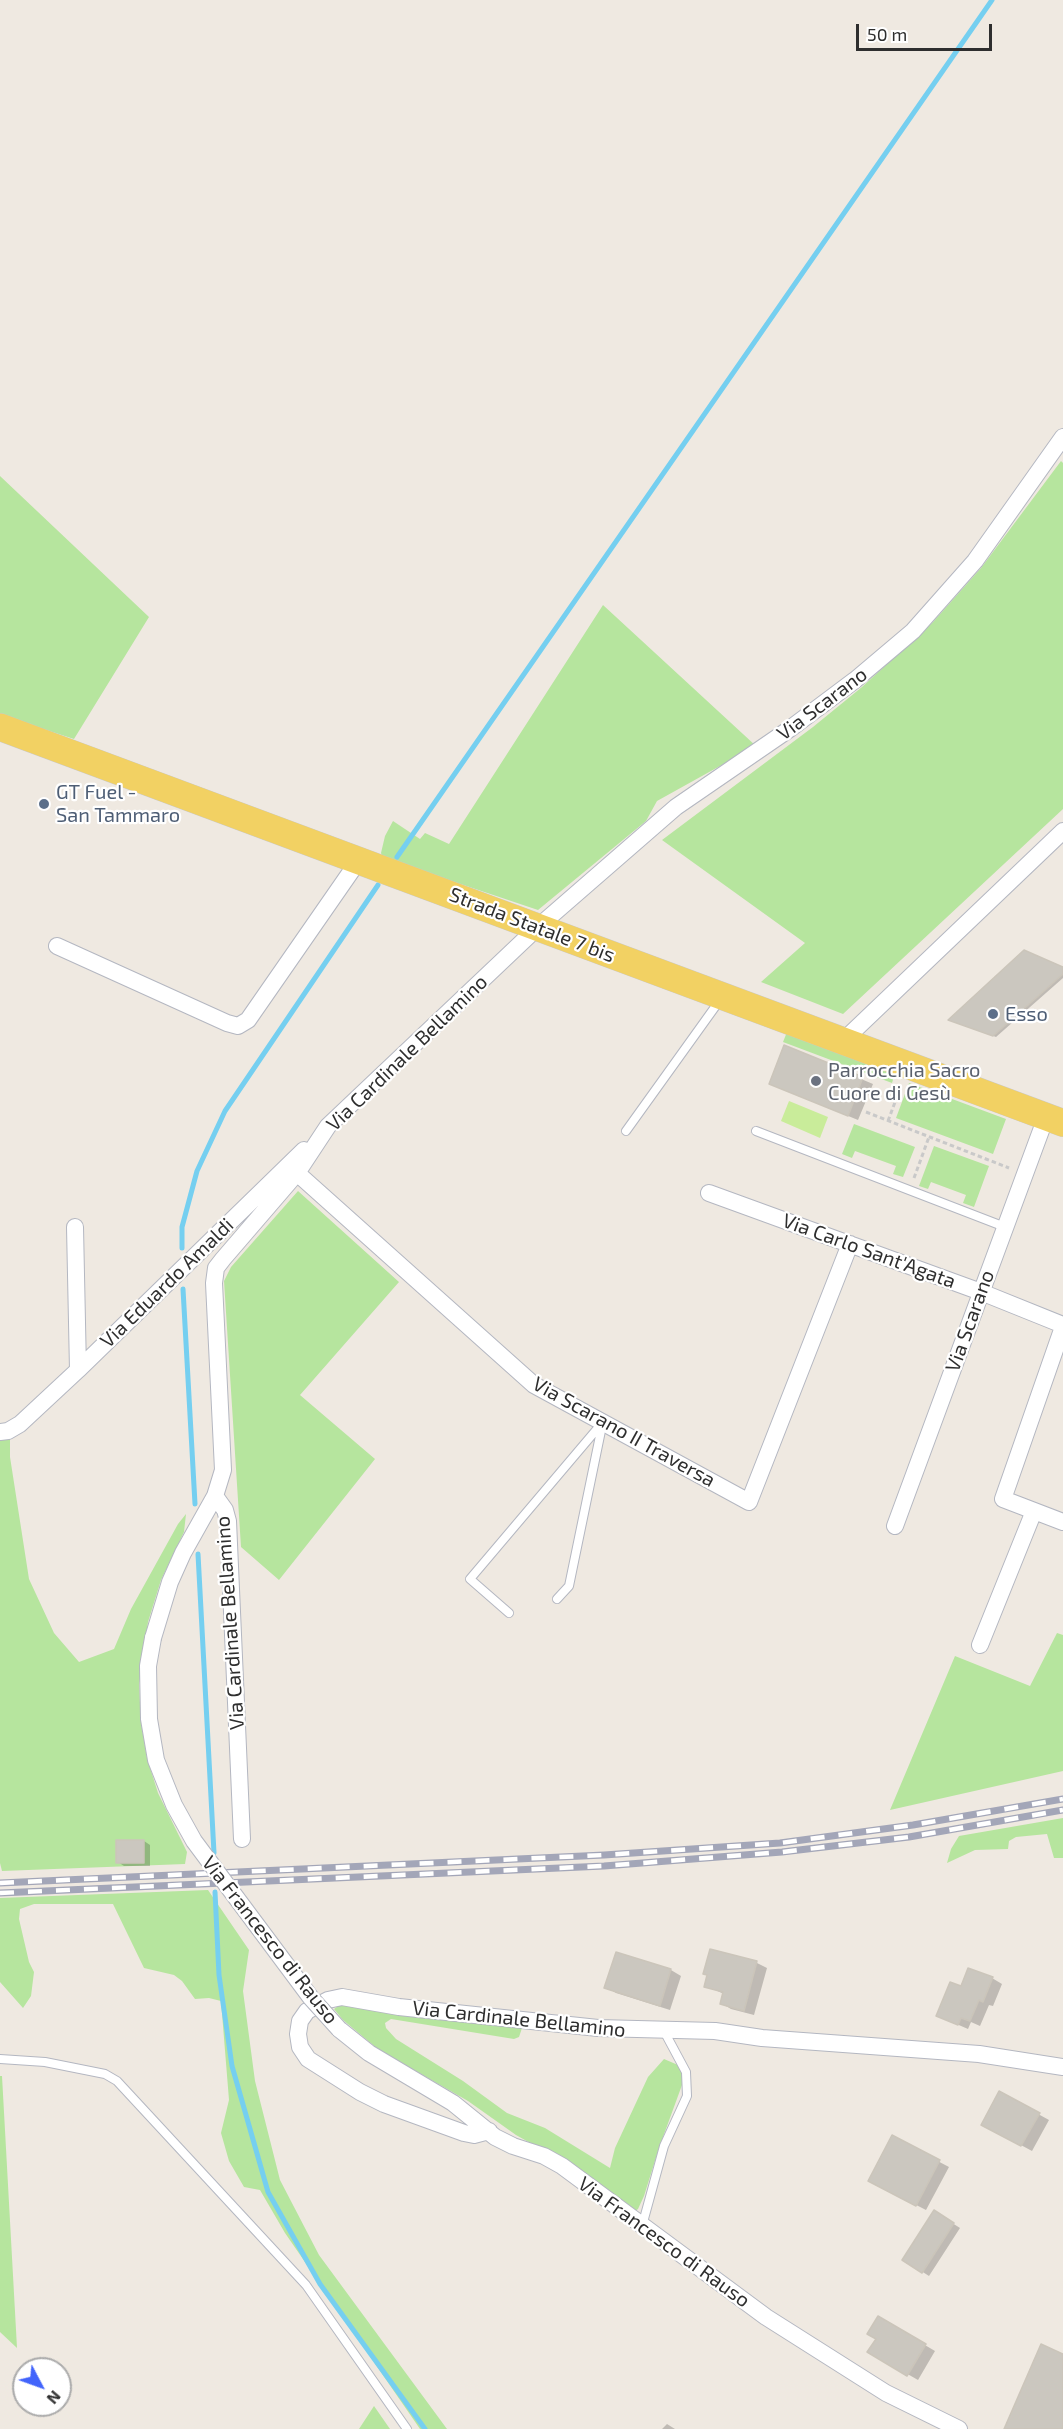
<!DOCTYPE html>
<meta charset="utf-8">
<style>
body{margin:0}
#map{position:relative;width:1063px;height:2429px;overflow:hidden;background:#efe9e1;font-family:"Exo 2",sans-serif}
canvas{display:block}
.north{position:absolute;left:12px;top:2357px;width:60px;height:60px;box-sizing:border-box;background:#fff;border:2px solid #ababab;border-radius:50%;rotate:131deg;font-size:16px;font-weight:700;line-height:24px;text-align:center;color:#2e2e2e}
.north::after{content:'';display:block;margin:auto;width:21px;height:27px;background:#4264fb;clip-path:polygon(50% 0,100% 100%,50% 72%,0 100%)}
.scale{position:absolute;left:856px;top:24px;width:136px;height:27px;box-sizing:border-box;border:3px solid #2e2e2e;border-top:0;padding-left:8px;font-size:18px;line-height:21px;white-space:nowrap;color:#2e2e2e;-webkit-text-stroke:4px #fff;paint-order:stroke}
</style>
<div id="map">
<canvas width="1063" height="2429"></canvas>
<div class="north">N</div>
<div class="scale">50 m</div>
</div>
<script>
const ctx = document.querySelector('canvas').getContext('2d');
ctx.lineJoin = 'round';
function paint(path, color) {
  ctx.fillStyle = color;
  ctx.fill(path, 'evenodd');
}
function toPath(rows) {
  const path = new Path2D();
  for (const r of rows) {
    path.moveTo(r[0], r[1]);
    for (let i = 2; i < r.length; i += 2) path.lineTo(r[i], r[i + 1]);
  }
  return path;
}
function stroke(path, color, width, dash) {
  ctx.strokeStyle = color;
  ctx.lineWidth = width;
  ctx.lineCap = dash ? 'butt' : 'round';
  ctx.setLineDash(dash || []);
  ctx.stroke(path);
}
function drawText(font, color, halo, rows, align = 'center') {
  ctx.font = font + ' "Exo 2",sans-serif';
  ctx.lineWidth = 4.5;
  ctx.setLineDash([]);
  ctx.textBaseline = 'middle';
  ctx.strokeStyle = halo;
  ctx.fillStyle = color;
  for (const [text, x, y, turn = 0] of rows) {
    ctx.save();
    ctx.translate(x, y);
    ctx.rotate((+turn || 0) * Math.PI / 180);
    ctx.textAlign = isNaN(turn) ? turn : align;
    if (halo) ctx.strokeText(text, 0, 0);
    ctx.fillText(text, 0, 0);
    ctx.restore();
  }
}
const green = toPath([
 [1061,461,1063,463,1063,809,843,1014,761,982,805,943,662,840,813,727,862,687,933,622,981,568],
 [0,476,149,617,74,739,0,715],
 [603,605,756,746,657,801,646,821,538,910,383,858,381,853,385,836,393,821,420,839,425,833,449,844],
 [787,1032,895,1073,892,1083,783,1042],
 [909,1083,1006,1119,993,1154,896,1118],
 [854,1124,915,1147,903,1177,893,1174,896,1166,855,1151,852,1158,842,1154],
 [934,1146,989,1166,974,1207,963,1203,966,1195,931,1182,928,1189,919,1186],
 [298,1191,399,1282,300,1395,375,1459,279,1580,241,1547,224,1281,231,1267],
 [10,1438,10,1457,29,1579,54,1633,79,1662,114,1649,131,1609,178,1524,186,1514,184,1532,161,1580,148,1622,139,1684,141,1722,147,1758,158,1793,187,1852,185,1864,2,1871,0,1863,0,1440],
 [1057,1633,1063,1635,1063,1771,890,1810,955,1656,1030,1686],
 [1063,1818,1063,1858,1054,1858,1047,1834,1016,1837,1009,1841,1008,1849,975,1850,947,1863,951,1849,959,1836],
 [208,1890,249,1950,243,1991,255,2081,280,2180,319,2255,447,2429,420,2429,285,2233,260,2190,244,2187,229,2161,221,2133,229,2100,221,2001,209,1998,195,1999,182,1981,174,1975,144,1968,113,1904,34,1904,20,1909,19,1919,29,1962,34,1972,31,1996,23,2008,0,1982,0,1898],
 [341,2004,523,2025,519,2037,514,2039,391,2019,385,2023,386,2028,396,2039,463,2081,507,2113,545,2128,610,2168,615,2148,648,2077,664,2059,678,2065,684,2078,682,2085,659,2148,644,2196,638,2209,633,2213,550,2154,516,2135,468,2101,379,2050,343,2020,334,2009],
 [0,2076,2,2076,17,2348,0,2332],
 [374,2406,390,2429,359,2429]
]);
const pitch = toPath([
 [789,1101,828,1117,820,1138,781,1121]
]);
const shadow = toPath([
 [1063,968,1063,978,996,1037,952,1020],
 [785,1047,873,1084,858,1120,770,1084],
 [144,1841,150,1845,150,1866,124,1866,118,1862],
 [711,1951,757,1963,767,1968,754,2015,731,2009,721,2003,724,1994,706,1986],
 [617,1953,671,1970,681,1976,670,2010,616,1993,606,1987],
 [992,1978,1002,1984,993,2006,989,2005,980,2026,971,2022,968,2029,938,2016,962,1988],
 [1000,2093,1049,2120,1032,2151,993,2130],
 [892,2137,949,2167,926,2210,879,2186],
 [935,2212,960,2228,929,2276,904,2260],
 [879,2318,935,2351,918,2380,869,2352,878,2338],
 [667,2424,675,2429,662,2429]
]);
const stream = toPath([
 [397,857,992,0],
 [182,1248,182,1227,197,1171,225,1111,378,885],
 [183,1289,195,1504],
 [198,1554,214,1853],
 [215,1892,219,1975,232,2066,268,2192,320,2284,425,2429]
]);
const building = toPath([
 [1024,950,1063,967,1063,974,993,1036,948,1020,1024,950],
 [784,1045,863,1077,848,1116,769,1084,784,1045],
 [116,1840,144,1840,144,1863,116,1863,116,1840],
 [710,1949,757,1961,744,2011,720,2004,723,1992,704,1987,707,1975,703,1974,710,1949],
 [616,1952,671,1969,660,2006,604,1988,616,1952],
 [968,1968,993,1977,983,2002,979,2000,970,2021,961,2018,958,2025,936,2016,950,1982,961,1986,968,1968],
 [999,2091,1040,2113,1021,2146,981,2125,999,2091],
 [892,2135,940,2160,916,2206,868,2181,892,2135],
 [934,2210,954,2223,922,2273,902,2260,934,2210],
 [878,2316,926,2344,907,2376,867,2352,876,2339,867,2334,878,2316],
 [1041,2344,1063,2354,1063,2429,1004,2429,1041,2344]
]);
const path = toPath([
 [866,1112,1009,1168],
 [888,1121,901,1086],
 [914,1178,929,1137]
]);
const lane = toPath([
 [626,1131,720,1000],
 [756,1131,1005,1227],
 [557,1599,569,1586,602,1426],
 [509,1613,470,1579,603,1422],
 [0,2059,45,2062,105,2074,117,2081,306,2285,407,2429],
 [642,2226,664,2146,687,2096,686,2072,664,2031]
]);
const street = toPath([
 [57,946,227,1023,238,1026,248,1020,359,860],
 [842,1042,1063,831],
 [297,1173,534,1385,749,1502,850,1244],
 [709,1193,981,1292,1063,1325],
 [75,1227,78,1370],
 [1063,1327,1003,1499,1063,1522],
 [0,1432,8,1431,20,1424,78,1370,304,1150],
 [215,1496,225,1510,228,1521,242,1839],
 [895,1526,1046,1117],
 [153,1638,170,1582,183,1553,215,1496,223,1470,214,1283,216,1268,223,1259,297,1173,328,1126,538,927,676,807,791,728,855,680,913,631,975,561,1063,437],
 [980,1645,1034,1511],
 [339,2029,369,2053,453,2103,495,2137,513,2146,544,2156,562,2166,766,2317,886,2393,959,2429],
 [489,2131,474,2135,464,2133,384,2104,360,2092,308,2059,300,2047,298,2034,300,2021,307,2011,328,2000,342,1997,399,2007,598,2028,715,2031,762,2038,979,2054,1063,2067]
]);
const primary = toPath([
 [0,727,1063,1123]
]);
const rail = toPath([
 [0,1883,604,1855,780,1843,913,1825,1063,1799],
 [0,1893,604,1866,782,1852,909,1837,1063,1810]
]);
const streetBridge = toPath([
 [153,1638,148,1666,149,1719,156,1760,174,1805,194,1841,311,1998,339,2029]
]);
const markers = [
 [44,804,6,"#5c6f8a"],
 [993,1014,6,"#5c6f8a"],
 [816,1081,6,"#6b7280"]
];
const streetNames = [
 ["Via Scarano",822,704,-37],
 ["Strada Statale 7 bis",532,925,21],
 ["Via Cardinale Bellamino",407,1053,-44],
 ["Via Carlo Sant'Agata",869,1251,20],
 ["Via Eduardo Amaldi",167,1283,-44],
 ["Via Scarano",970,1321,-70],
 ["Via Scarano II Traversa",624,1432,29],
 ["Via Cardinale Bellamino",230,1623,-94],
 ["Via Francesco di Rauso",270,1940,52],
 ["Via Cardinale Bellamino",519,2019,6],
 ["Via Francesco di Rauso",664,2242,36]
];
const serviceNames = [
 ["GT Fuel -",56,792],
 ["San Tammaro",56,815],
 ["Esso",1005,1014]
];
const worshipNames = [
 ["Parrocchia Sacro",828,1070],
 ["Cuore di Gesù",828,1093]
];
paint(green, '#b6e59e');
paint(pitch, '#c9ec9a');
paint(shadow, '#0003');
stroke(stream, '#75cff0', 5);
paint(building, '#cbc7bf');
stroke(building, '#cbc5ba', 1.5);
stroke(lane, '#b4b7c1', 10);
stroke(street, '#b4b7c1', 18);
stroke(primary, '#c9c9c9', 28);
stroke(path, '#c9c9c9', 3, [4.5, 3]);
stroke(lane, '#fff', 8);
stroke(street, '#fff', 16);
stroke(primary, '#f2d163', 27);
stroke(rail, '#a3a6b8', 7);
stroke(rail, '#fff', 4.5, [14]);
stroke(streetBridge, '#b4b7c1', 18, []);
stroke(streetBridge, '#fff', 16);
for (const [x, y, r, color] of markers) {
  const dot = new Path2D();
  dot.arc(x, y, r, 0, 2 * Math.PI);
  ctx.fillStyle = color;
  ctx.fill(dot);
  stroke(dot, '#fff', 2);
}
drawText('20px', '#2e2e2e', '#fff', streetNames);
drawText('20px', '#4e5e75', '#fff', serviceNames, 'left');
drawText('20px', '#5b616d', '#fff', worshipNames, 'left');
</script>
